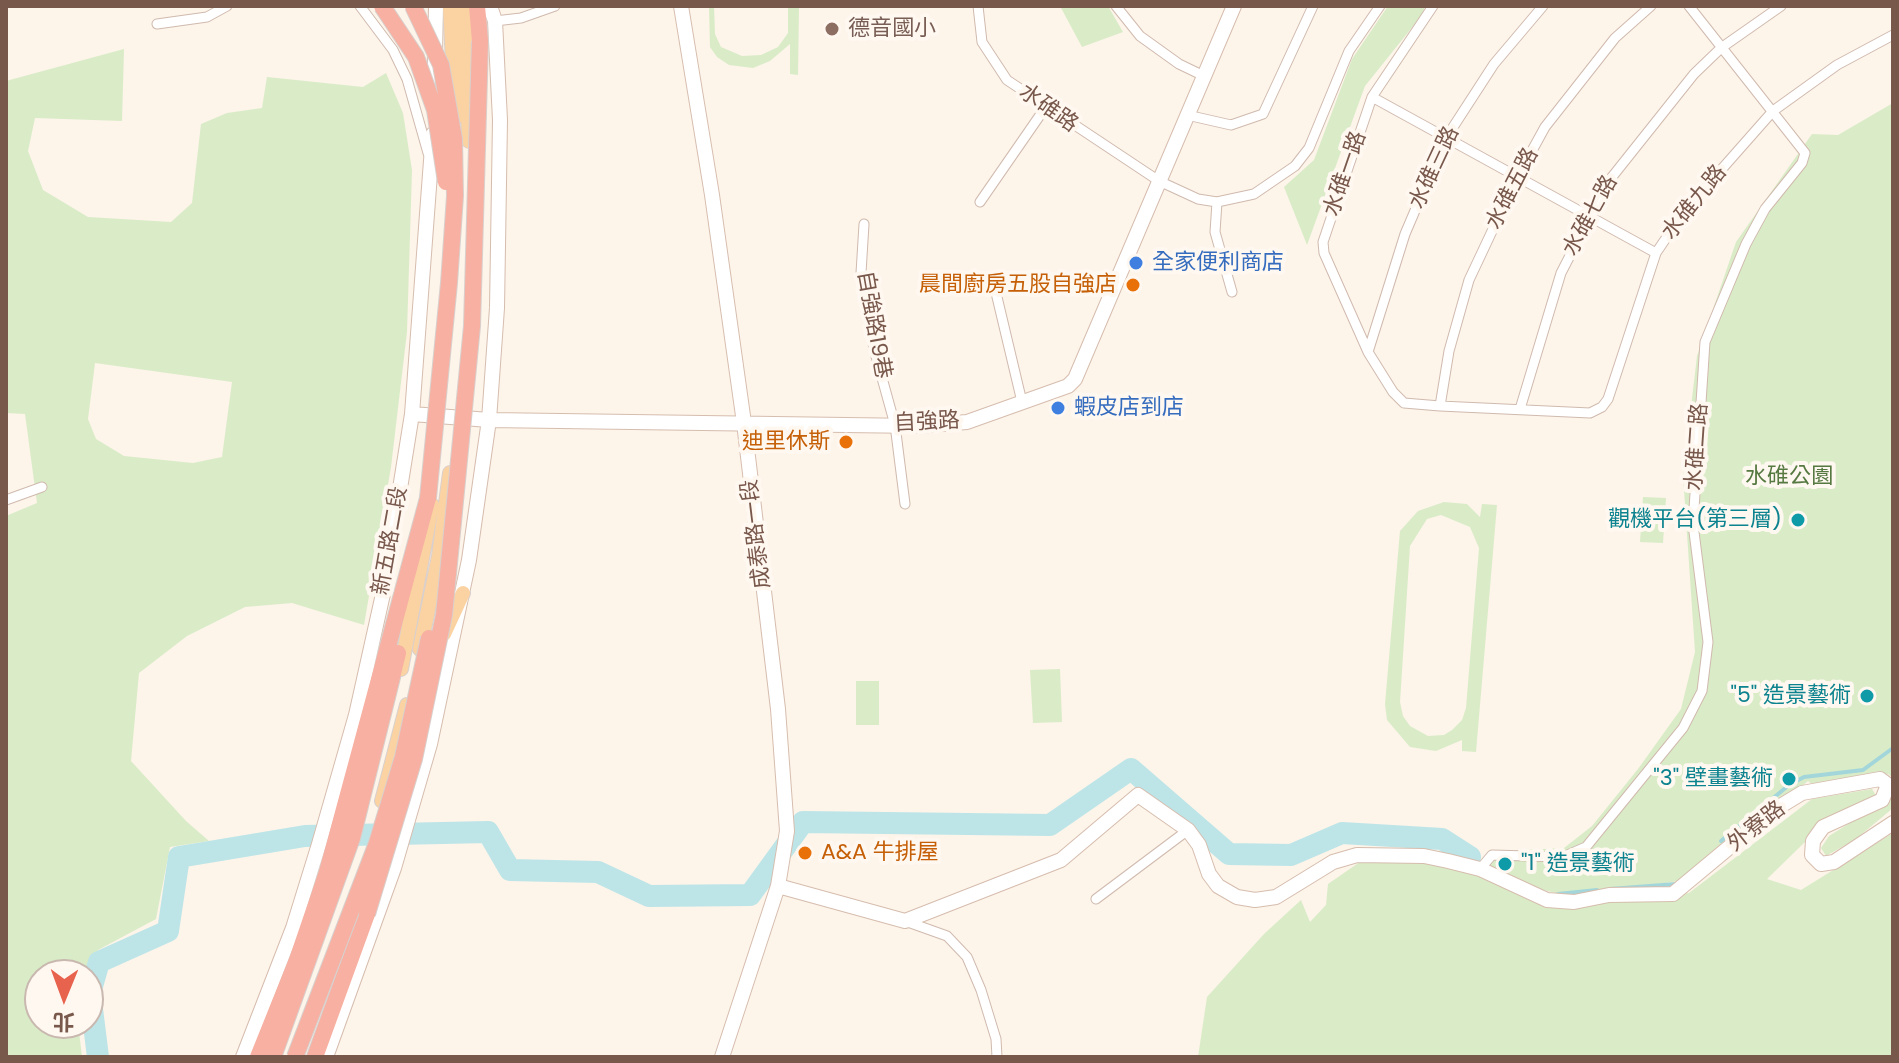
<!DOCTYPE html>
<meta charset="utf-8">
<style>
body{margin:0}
#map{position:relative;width:1899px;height:1063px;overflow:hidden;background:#fdf4ea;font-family:Poppins,"Noto Sans TC",sans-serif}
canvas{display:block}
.frame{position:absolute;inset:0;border:8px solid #79584c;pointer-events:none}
.north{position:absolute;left:24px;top:959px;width:80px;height:80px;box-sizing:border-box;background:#fff8f1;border:2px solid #c9b8af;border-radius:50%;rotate:181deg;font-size:22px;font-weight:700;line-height:32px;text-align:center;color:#79584c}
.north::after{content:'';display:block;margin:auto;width:28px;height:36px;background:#e8634e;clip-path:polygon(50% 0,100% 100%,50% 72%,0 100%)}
</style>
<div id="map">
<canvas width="1899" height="1063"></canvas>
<div class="frame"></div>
<div class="north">北</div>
</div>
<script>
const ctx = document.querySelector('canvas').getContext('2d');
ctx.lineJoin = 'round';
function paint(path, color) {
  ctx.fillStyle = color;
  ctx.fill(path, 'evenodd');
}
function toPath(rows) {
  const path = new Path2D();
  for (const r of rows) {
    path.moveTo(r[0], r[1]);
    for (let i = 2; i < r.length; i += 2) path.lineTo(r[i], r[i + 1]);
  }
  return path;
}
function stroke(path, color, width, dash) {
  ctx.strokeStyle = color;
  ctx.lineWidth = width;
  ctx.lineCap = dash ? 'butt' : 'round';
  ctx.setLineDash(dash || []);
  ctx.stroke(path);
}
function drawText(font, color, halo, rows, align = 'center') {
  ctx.font = font + ' Poppins,"Noto Sans TC",sans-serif';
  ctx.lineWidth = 8;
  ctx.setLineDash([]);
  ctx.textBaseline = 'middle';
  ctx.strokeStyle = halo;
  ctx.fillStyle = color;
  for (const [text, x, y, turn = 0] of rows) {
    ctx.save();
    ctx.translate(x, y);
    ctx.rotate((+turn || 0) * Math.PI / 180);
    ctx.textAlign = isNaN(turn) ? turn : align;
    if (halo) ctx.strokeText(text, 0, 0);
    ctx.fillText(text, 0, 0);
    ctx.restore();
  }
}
const green = toPath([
 [709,6,714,6,715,34,721,47,742,56,761,55,778,47,788,33,788,6,799,6,798,75,790,74,790,44,770,61,753,68,729,65,717,57,710,47],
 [1060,6,1108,6,1123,32,1082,47],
 [1388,6,1425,6,1422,15,1365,86,1307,245,1284,187,1314,160,1352,59],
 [124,49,122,121,35,118,28,151,43,190,88,217,171,222,192,203,201,124,227,113,262,108,267,77,363,87,386,73,403,113,412,170,407,332,391,467,364,625,292,603,245,607,187,636,139,673,131,761,186,821,209,841,170,847,156,919,98,950,86,975,40,975,40,1023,78,1023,82,1057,6,1057,6,516,37,503,25,414,6,413,6,81],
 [95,363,232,382,222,457,193,463,124,456,96,439,88,419],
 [1893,103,1893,778,1888,774,1813,785,1808,781,1732,845,1680,881,1569,896,1508,882,1534,896,1602,903,1689,893,1812,799,1872,789,1877,797,1807,840,1767,879,1801,890,1893,833,1893,1057,1198,1057,1207,997,1264,934,1301,900,1310,922,1326,905,1328,884,1370,855,1446,854,1488,873,1487,852,1564,848,1592,826,1638,769,1681,709,1695,652,1683,475,1697,356,1736,242,1812,134,1838,135],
 [1643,497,1666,498,1663,543,1640,542],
 [1444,502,1467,504,1480,517,1482,504,1497,505,1476,752,1462,751,1462,740,1436,751,1410,747,1387,720,1385,704,1400,531,1418,511],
 [1441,515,1470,527,1479,548,1466,708,1462,720,1452,730,1444,735,1428,736,1410,726,1403,716,1400,702,1410,546,1427,519],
 [1060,669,1062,722,1033,723,1030,670],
 [856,681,879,681,879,725,856,725],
 [1893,796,1893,808,1856,839,1826,856,1821,848,1829,836]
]);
const stream = toPath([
 [1721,841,1789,785,1804,777,1863,770,1893,748],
 [1610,889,1676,884],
 [1558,894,1597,890]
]);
const river = toPath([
 [98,1057,90,993,99,962,168,931,179,857,305,836,488,832,510,870,598,872,649,896,750,895,803,822,1050,825,1131,769,1229,854,1291,855,1342,833,1442,839,1470,857]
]);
const street = toPath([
 [360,6,393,50,407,79,428,153],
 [978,6,982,42,1007,80,1159,181,1198,199,1217,202,1254,194,1295,166,1309,148,1349,51,1380,6],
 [1116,6,1140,36,1179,64,1204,76],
 [1433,6,1372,97,1323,242,1324,253,1368,352,1393,392,1404,403,1440,406,1590,413,1602,407,1608,399,1656,253,1683,213,1773,111,1837,65,1893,35],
 [495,21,521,18,555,6],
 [157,24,207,17,227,6],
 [1372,97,1656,253],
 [1187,115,1231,125,1263,114,1313,6],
 [980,202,1045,108],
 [1217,202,1215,232,1232,292],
 [864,224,861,273,874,349,895,425,905,504],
 [992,276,1022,402],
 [1368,352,1405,234,1446,138,1494,64,1543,6],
 [1440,406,1449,351,1469,280,1517,178,1545,127,1615,38,1651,6],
 [1520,409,1561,273,1608,182,1694,74,1721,48,1781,6],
 [6,500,42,487],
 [1480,869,1492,855,1563,857,1586,847,1683,728,1702,691,1708,642,1693,524,1705,342,1746,244,1765,209,1802,163,1805,153,1689,6],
 [1096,899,1188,830],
 [905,921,947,936,967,957,981,990,996,1039,997,1057]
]);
const secondary = toPath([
 [681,6,712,195,744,423,778,709,787,831,778,886,722,1057],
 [434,101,436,6],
 [412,414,489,420,917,426,967,422,1068,386,1075,379,1234,6],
 [778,886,905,921,1061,860,1138,795,1188,830,1199,845,1209,874,1218,886,1237,897,1255,900,1276,897,1333,862,1357,855,1424,856,1448,861,1480,869,1547,900,1574,902,1609,895,1673,894,1774,810,1802,793,1880,779,1888,785,1882,800,1823,827,1813,841,1812,855,1821,864,1834,862,1893,823],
 [243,1057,293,928,319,844,356,715,383,594,412,414,433,134],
 [326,1057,394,868,430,744,469,560,489,420,497,308,500,120,495,21,490,6]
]);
const primary = toPath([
 [450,6,456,117],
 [464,6,469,141],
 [444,634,463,593],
 [420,649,439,556,450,473],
 [401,669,432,505],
 [382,801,407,705]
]);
const highway = toPath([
 [477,6,480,41],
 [258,1057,297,960,327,872,428,498],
 [273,1057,352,838,398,653],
 [315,1057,367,914]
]);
const highwayBridge = toPath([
 [382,6,416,57,435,110,446,182],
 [413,6,441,65,454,139,455,196,449,283,428,498],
 [367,914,414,759,444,615,472,326,480,41],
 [295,1057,377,843,403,757,429,638]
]);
const markers = [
 [832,29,8,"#8d6e63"],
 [1136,263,8,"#3f7fe0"],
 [1133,285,8,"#e8710a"],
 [1058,408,8,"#3f7fe0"],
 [846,442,8,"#e8710a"],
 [1798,520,8,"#0f9aa8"],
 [1867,696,8,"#0f9aa8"],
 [1789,779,8,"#0f9aa8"],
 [805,853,8,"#e8710a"],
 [1505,864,8,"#0f9aa8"]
];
const educationNames = [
 ["德音國小",848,29]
];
const streetNames = [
 ["水碓路",1048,109,35],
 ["水碓三路",1435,168,-65],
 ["水碓一路",1346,174,-71],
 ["水碓五路",1513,189,-63],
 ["水碓九路",1695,203,-51],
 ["水碓七路",1591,216,-61],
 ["自強路19巷",873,325,80],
 ["自強路",927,423,-3],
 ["水碓二路",1698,447,-86],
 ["成泰路一段",757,534,-97],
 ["新五路二段",391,541,-80],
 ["外寮路",1757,827,-38]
];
const shopNames = [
 ["全家便利商店",1152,263],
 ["蝦皮店到店",1074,408]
];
const foodNames = [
 ["晨間廚房五股自強店",1117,285],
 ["迪里休斯",830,442],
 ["A&A 牛排屋",821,853,"left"]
];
const parkNames = [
 ["水碓公園",1789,477]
];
const cultureNames = [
 ["觀機平台(第三層)",1782,520],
 ["\"5\" 造景藝術",1851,696],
 ["\"3\" 壁畫藝術",1773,779],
 ["\"1\" 造景藝術",1521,864,"left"]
];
paint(green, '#d9ecc7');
stroke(stream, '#a3d6da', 4);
stroke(river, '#bde5e8', 22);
stroke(street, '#d0baae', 11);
stroke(secondary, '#d6bdae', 16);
stroke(primary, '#d9d0cd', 16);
stroke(highway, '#d9d0cd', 18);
stroke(street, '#fff', 9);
stroke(secondary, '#fff', 14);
stroke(primary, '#fbd3a3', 14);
stroke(highway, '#f7b0a1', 16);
stroke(highwayBridge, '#d9d0cd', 18, []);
stroke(highwayBridge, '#f7b0a1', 16);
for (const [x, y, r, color] of markers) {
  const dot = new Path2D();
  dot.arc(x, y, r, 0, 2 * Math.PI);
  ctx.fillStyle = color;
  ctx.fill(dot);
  stroke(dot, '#fff8f1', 3);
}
drawText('22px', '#785e54', '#fff8f1', educationNames, 'left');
drawText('22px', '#79584c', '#fff8f1', streetNames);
drawText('22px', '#366cbe', '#fff8f1', shopNames, 'left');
drawText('22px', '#c56008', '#fff8f1', foodNames, 'right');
drawText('22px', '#567941', '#fff8f1', parkNames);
drawText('22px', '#0d838f', '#fff8f1', cultureNames, 'right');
</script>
